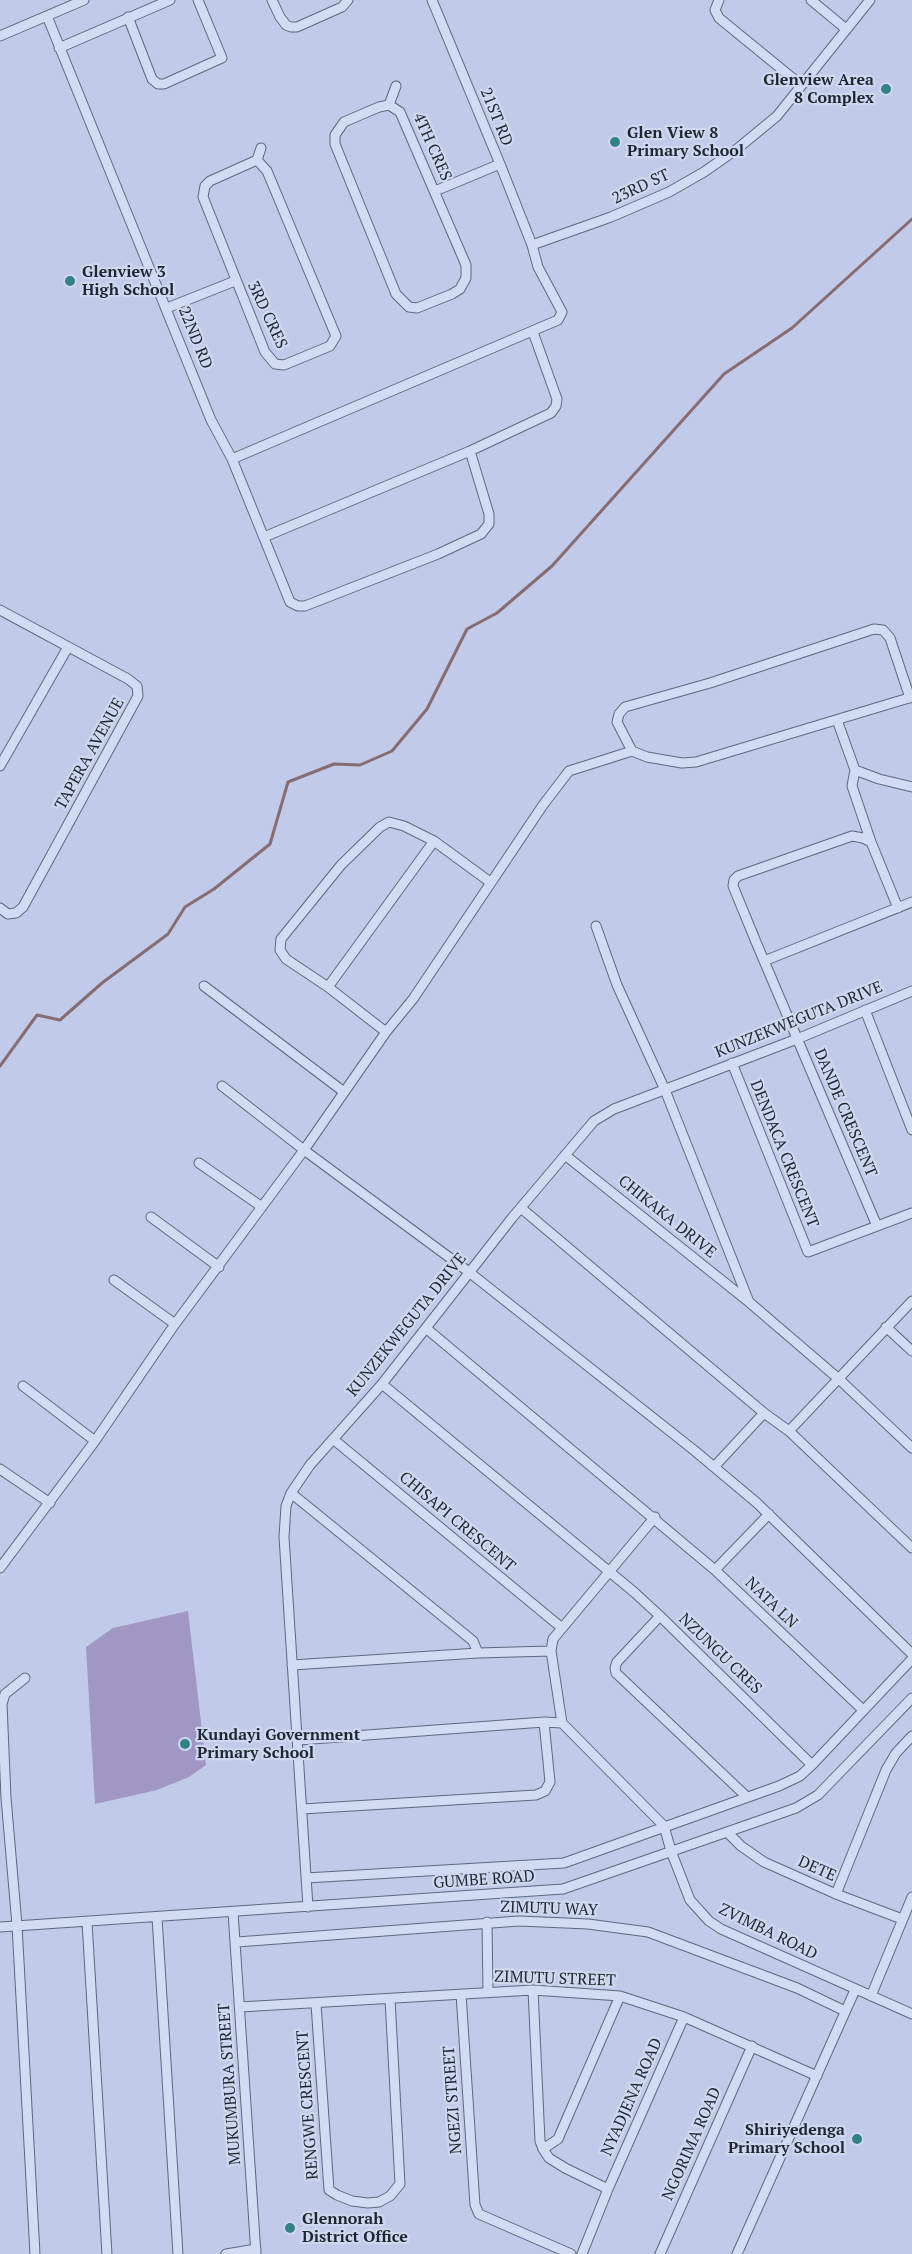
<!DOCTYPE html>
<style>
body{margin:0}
canvas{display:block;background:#c1cae8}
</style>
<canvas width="912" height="2254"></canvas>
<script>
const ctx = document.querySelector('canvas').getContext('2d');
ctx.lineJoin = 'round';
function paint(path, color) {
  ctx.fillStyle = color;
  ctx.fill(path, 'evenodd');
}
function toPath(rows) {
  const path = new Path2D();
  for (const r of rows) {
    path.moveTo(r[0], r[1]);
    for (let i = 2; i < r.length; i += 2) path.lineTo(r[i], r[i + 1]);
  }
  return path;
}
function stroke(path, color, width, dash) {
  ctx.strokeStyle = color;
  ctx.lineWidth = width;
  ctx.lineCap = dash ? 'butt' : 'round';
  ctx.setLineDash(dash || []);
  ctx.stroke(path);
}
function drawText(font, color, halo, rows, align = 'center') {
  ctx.font = font + ' "PT Serif",serif';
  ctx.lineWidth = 4.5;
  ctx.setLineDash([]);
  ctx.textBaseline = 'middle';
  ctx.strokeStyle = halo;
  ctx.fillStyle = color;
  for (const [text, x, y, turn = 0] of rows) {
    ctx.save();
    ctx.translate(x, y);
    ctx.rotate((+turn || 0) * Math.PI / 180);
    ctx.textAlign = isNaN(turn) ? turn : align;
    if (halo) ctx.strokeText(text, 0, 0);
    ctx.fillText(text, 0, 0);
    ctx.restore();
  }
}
const green = toPath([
 [188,1611,206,1765,189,1777,157,1790,95,1804,86,1647,113,1628]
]);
const stream = toPath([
 [0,1066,37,1015,60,1020,102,983,168,934,185,907,214,889,270,844,288,782,334,764,360,765,392,751,427,709,467,629,497,613,552,566,724,374,792,328,912,219]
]);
const minor = toPath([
 [272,0,280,17,286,25,291,27,297,27,342,7,348,0],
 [719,0,715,10,719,18,801,85],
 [811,0,846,29],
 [47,16,211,420,232,459,290,602,298,606,305,606,438,554,481,534,489,524,489,514,470,451],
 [128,17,152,79,158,84,164,84,222,58,198,0],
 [0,36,84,0],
 [59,48,170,0],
 [389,105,400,112,466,265,466,278,460,289,452,294,417,308,409,307,396,294,335,144,335,135,344,122,379,107,389,105],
 [389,105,396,86],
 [257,160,210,181,205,186,203,197,265,352,275,364,284,365,330,346,336,336,267,171,257,160,261,148],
 [435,191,500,164],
 [532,245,611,217,669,192,704,172,737,149,777,116,870,0],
 [167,308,235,281],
 [232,459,558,320,562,312,538,267,532,245,500,164,432,0],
 [264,537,470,451,551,413,556,406,557,399,533,332],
 [0,610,128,679,137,686,138,696,23,907,16,913,8,914,0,908],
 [837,720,855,770,852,786,871,842],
 [632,751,617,722,619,714,625,707,710,683,874,629,883,630,890,638,910,698],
 [0,766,68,647],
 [855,770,879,779,912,787],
 [596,926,617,985,665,1090,749,1302],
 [764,961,912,902],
 [204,986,344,1092],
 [328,987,434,841],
 [865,1010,912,1130],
 [386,1032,328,987,286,959,280,950,281,939,341,865,380,827,389,822,404,826,434,841,490,882],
 [732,1063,808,1252,912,1213],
 [222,1086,304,1150,469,1272,695,1451,757,1503,912,1654],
 [565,1155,749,1302,840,1380,912,1448],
 [199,1163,262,1207],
 [521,1208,764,1413,789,1431,912,1548],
 [151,1217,219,1267],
 [877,1226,756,942,733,886,734,880,738,876,852,836,863,838,871,842,898,908],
 [114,1280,175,1324],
 [886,1327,912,1351],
 [427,1329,715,1570,863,1710],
 [382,1384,634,1592,660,1616],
 [23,1386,95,1441],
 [789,1431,912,1301],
 [333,1439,562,1628],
 [714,1467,764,1413],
 [0,1469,50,1503],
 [291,1493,473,1641,478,1653],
 [0,1568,95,1441,175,1324,304,1150,386,1032,413,999,543,805,569,771,632,751,647,757,682,763,696,762,912,697],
 [715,1570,769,1514],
 [292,1665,478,1653,551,1651],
 [25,1678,5,1694,2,1704,6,1798,17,1925,35,2254],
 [562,1723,551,1651,553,1639,655,1517],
 [299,1740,544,1722,562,1723,664,1826,671,1851,690,1900,709,1921,721,1929,912,2014],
 [747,1797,616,1673,615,1668,617,1662,660,1616,812,1765],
 [302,1809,536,1795,545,1791,550,1782,544,1722],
 [727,1832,741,1846,764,1862,836,1894,902,1919],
 [306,1878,564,1863,779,1786,800,1776,812,1765,912,1659],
 [836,1894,886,1770,896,1753,912,1736],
 [308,1907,284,1537,286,1506,291,1493,310,1465,382,1384,512,1218,594,1121,614,1109,797,1039,912,991],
 [233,1912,256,2254],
 [157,1917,178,2254],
 [87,1922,107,2254],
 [487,1922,488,1992],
 [0,1927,563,1889,796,1808,818,1795,912,1698],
 [237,1942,519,1921,588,1924,648,1932,797,1988,845,2011],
 [533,1990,540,2141,543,2149,549,2158,565,2168,608,2189],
 [461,1994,475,2205,479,2214,571,2254],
 [871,1996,912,1897],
 [316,2004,329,2190,337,2195,352,2201,368,2203,379,2202,390,2196,400,2184,390,1999],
 [240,2007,533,1990,620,1996,684,2017,817,2076],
 [543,2149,558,2139,620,1996],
 [226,2254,256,2249],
 [582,2254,608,2189,684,2017],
 [660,2254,752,2046],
 [737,2254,855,1990]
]);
const markers = [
 [886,89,6,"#328187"],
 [615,142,6,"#328187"],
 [70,281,6,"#328187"],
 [185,1744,6,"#328187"],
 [857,2139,6,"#328187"],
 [290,2228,6,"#328187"]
];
const poiNames = [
 ["Glenview Area",874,80,"right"],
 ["8 Complex",874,98,"right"],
 ["Glen View 8",627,133],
 ["Primary School",627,151],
 ["Glenview 3",82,272],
 ["High School",82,290],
 ["Kundayi Government",197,1735],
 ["Primary School",197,1753],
 ["Shiriyedenga",845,2130,"right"],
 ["Primary School",845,2148,"right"],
 ["Glennorah",302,2219],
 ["District Office",302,2237]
];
const streetNames = [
 ["21ST RD",496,117,68],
 ["4TH CRES",432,147,66],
 ["23RD ST",641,187,-25],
 ["3RD CRES",267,315,65],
 ["22ND RD",195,338,68],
 ["TAPERA AVENUE",90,754,-61],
 ["KUNZEKWEGUTA DRIVE",799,1020,-22],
 ["DANDE CRESCENT",845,1113,67],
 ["DENDACA CRESCENT",784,1154,68],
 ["CHIKAKA DRIVE",667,1217,39],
 ["KUNZEKWEGUTA DRIVE",407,1325,-51],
 ["CHISAPI CRESCENT",457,1522,40],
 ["NATA LN",771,1603,44],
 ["NZUNGU CRES",720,1654,44],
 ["DETE",817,1869,24],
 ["GUMBE ROAD",484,1880,-4],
 ["ZIMUTU WAY",549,1909,2],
 ["ZVIMBA ROAD",768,1932,26],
 ["ZIMUTU STREET",555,1979,2],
 ["MUKUMBURA STREET",230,2084,-94],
 ["NYADJENA ROAD",632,2097,-66],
 ["NGEZI STREET",453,2100,-94],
 ["RENGWE CRESCENT",308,2105,-94],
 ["NGORIMA ROAD",692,2144,-66]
];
paint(green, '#a097c4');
stroke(stream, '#876c71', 3);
stroke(minor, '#5b697f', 11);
stroke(minor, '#d3dbf4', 9);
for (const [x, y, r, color] of markers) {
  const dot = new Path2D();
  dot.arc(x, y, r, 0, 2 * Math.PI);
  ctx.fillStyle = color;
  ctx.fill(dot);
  stroke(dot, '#d0d7f0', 2);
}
drawText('bold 16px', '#1d2631', '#d0d7f0', poiNames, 'left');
drawText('16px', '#1d2631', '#d0d7f0', streetNames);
</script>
